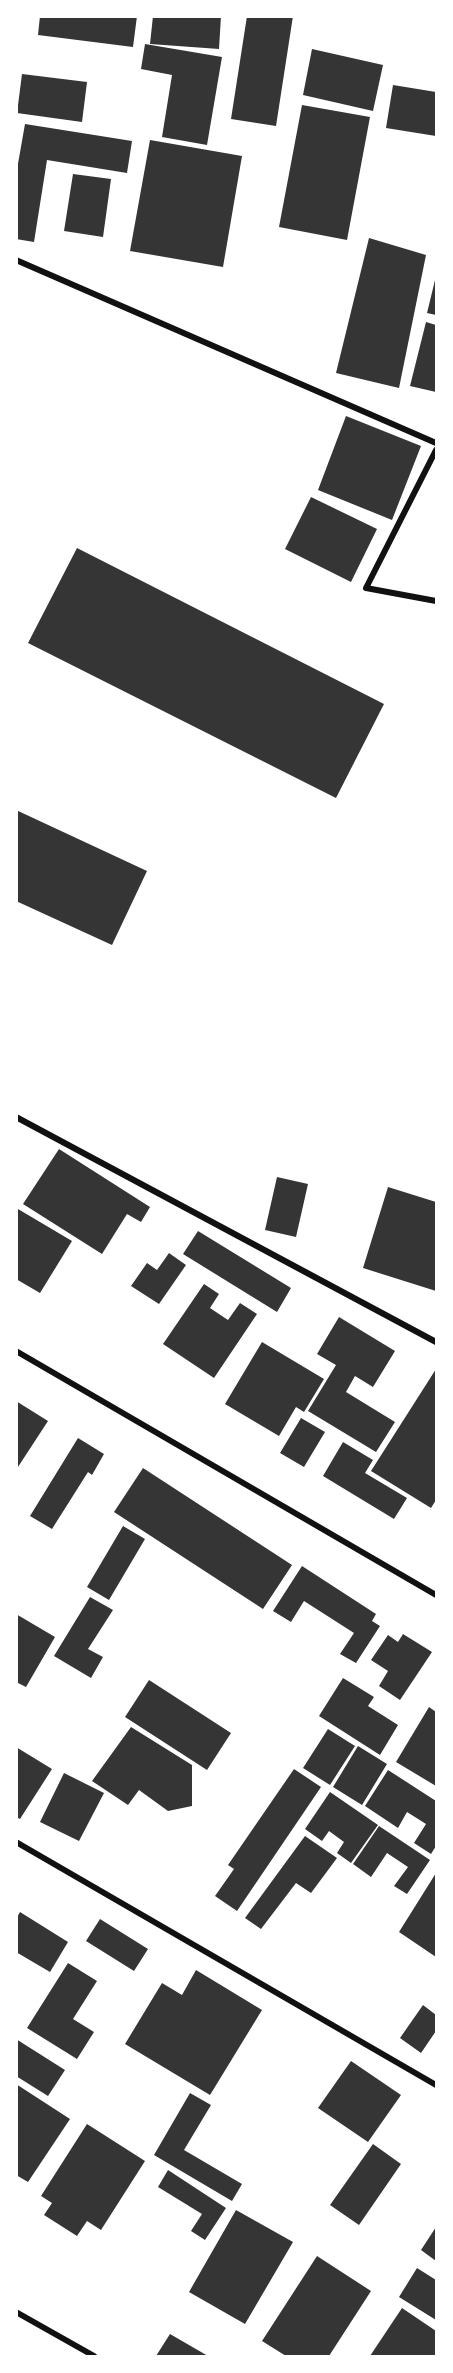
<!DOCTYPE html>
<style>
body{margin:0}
#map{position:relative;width:453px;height:2373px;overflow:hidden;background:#fff;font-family:Lato,sans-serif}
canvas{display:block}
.frame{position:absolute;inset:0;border:18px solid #fff;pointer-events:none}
</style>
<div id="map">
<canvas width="453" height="2373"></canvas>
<div class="frame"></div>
</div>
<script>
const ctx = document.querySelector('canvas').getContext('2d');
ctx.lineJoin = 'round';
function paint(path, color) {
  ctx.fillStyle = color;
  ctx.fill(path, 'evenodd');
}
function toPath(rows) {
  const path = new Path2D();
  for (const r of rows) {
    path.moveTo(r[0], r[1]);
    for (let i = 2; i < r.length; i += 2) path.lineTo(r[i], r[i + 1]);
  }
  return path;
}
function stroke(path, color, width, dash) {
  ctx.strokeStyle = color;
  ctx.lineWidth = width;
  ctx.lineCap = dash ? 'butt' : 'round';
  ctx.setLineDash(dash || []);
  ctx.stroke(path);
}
const building = toPath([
 [40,16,137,16,133,47,38,35],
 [153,16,221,16,219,49,150,44],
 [247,16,293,16,276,126,231,119],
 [145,44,222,57,207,145,162,137,172,75,141,69],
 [312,49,383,65,373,111,303,95],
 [22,74,87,82,82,122,17,113],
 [393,85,436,92,436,136,386,128],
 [302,105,370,117,347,240,279,227],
 [25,124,132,141,127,173,47,160,34,242,16,239,16,175],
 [150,140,242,156,223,267,130,251],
 [73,174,111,179,103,237,64,231],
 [369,238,426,255,399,388,336,373],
 [436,276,436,315,427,313],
 [426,322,436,325,436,392,410,386],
 [346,416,421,446,392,520,318,490],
 [311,497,377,529,351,582,285,549],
 [77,548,384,704,336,798,28,643],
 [16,810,147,871,112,945,16,901],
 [59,1149,150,1207,141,1222,127,1214,102,1254,23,1204],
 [277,1177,308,1184,296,1237,265,1230],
 [388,1187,436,1202,436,1291,363,1268],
 [18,1209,72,1241,40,1293,16,1279],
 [198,1231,291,1288,277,1312,183,1254],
 [169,1253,186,1265,159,1304,131,1286,147,1263,157,1270],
 [204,1284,219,1294,210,1308,228,1320,240,1303,257,1314,214,1378,163,1344],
 [339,1317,395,1351,373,1387,355,1376,346,1392,395,1422,376,1452,308,1411,336,1365,317,1354],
 [262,1342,324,1379,304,1412,296,1407,279,1436,225,1404],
 [436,1369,436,1500,431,1508,371,1471],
 [16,1401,48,1421,16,1470],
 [301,1418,325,1432,304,1467,280,1453],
 [78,1438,104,1454,92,1475,88,1472,52,1529,30,1516],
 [343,1442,373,1460,365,1473,407,1498,394,1519,323,1476],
 [143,1468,292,1565,263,1609,114,1512],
 [123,1526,145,1539,109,1600,87,1587],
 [302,1566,376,1614,372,1621,380,1626,356,1663,340,1654,354,1633,304,1601,291,1622,273,1611],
 [90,1597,113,1610,88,1649,103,1657,91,1678,54,1656],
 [16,1614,55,1637,26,1687,16,1682],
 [403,1634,432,1652,400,1700,379,1686,388,1671,371,1660,388,1635,398,1642],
 [343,1678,374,1697,368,1706,398,1725,380,1755,319,1716],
 [149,1680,231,1733,207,1770,125,1717],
 [429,1707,436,1712,436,1786,396,1762],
 [131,1727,192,1765,192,1806,168,1811,139,1790,128,1805,92,1781],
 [328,1729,355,1746,330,1785,303,1768],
 [358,1746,387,1764,362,1805,333,1787],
 [16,1747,52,1769,20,1819,16,1817],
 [294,1769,321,1787,237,1911,215,1896,234,1869,228,1865],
 [388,1770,436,1801,436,1846,431,1854,414,1843,426,1824,407,1812,398,1828,365,1806],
 [64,1773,104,1793,79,1841,40,1822],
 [330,1792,378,1825,351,1863,337,1853,344,1842,329,1831,322,1841,305,1829],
 [379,1826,430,1860,407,1894,394,1886,408,1867,387,1853,371,1877,353,1864],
 [305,1836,337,1858,311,1893,296,1883,261,1929,245,1918],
 [436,1873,436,1957,399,1932],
 [20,1912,68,1942,50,1972,16,1952,16,1919],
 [100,1919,148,1949,134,1971,86,1941],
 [68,1963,97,1981,73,2019,94,2032,77,2059,27,2028],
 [196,1970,262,2010,210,2095,125,2044,162,1983,182,1995],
 [423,2005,436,2015,436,2031,421,2053,400,2038],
 [16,2039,65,2070,48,2096,16,2076],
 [351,2061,401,2095,368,2142,318,2108],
 [16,2084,70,2119,28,2182,16,2175],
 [190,2093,211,2105,184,2150,242,2184,232,2201,154,2155],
 [87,2124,145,2161,101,2230,87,2221,77,2236,44,2215,52,2203,41,2196],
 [373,2144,401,2164,359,2225,330,2205],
 [168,2170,226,2208,205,2240,191,2231,202,2214,158,2187],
 [236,2210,293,2242,245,2324,189,2292],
 [436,2227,436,2261,421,2250],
 [317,2256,371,2291,329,2356,286,2356,262,2341],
 [417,2268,436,2280,436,2320,399,2297],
 [402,2308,436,2331,436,2356,370,2356],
 [170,2334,208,2356,156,2356]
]);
const minor = toPath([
 [16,260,436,443],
 [436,450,366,588,436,601],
 [16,1117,436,1342],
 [16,1351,436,1595],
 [16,1842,436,2085],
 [16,2312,94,2356]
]);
paint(building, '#353535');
stroke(minor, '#111', 6);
</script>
